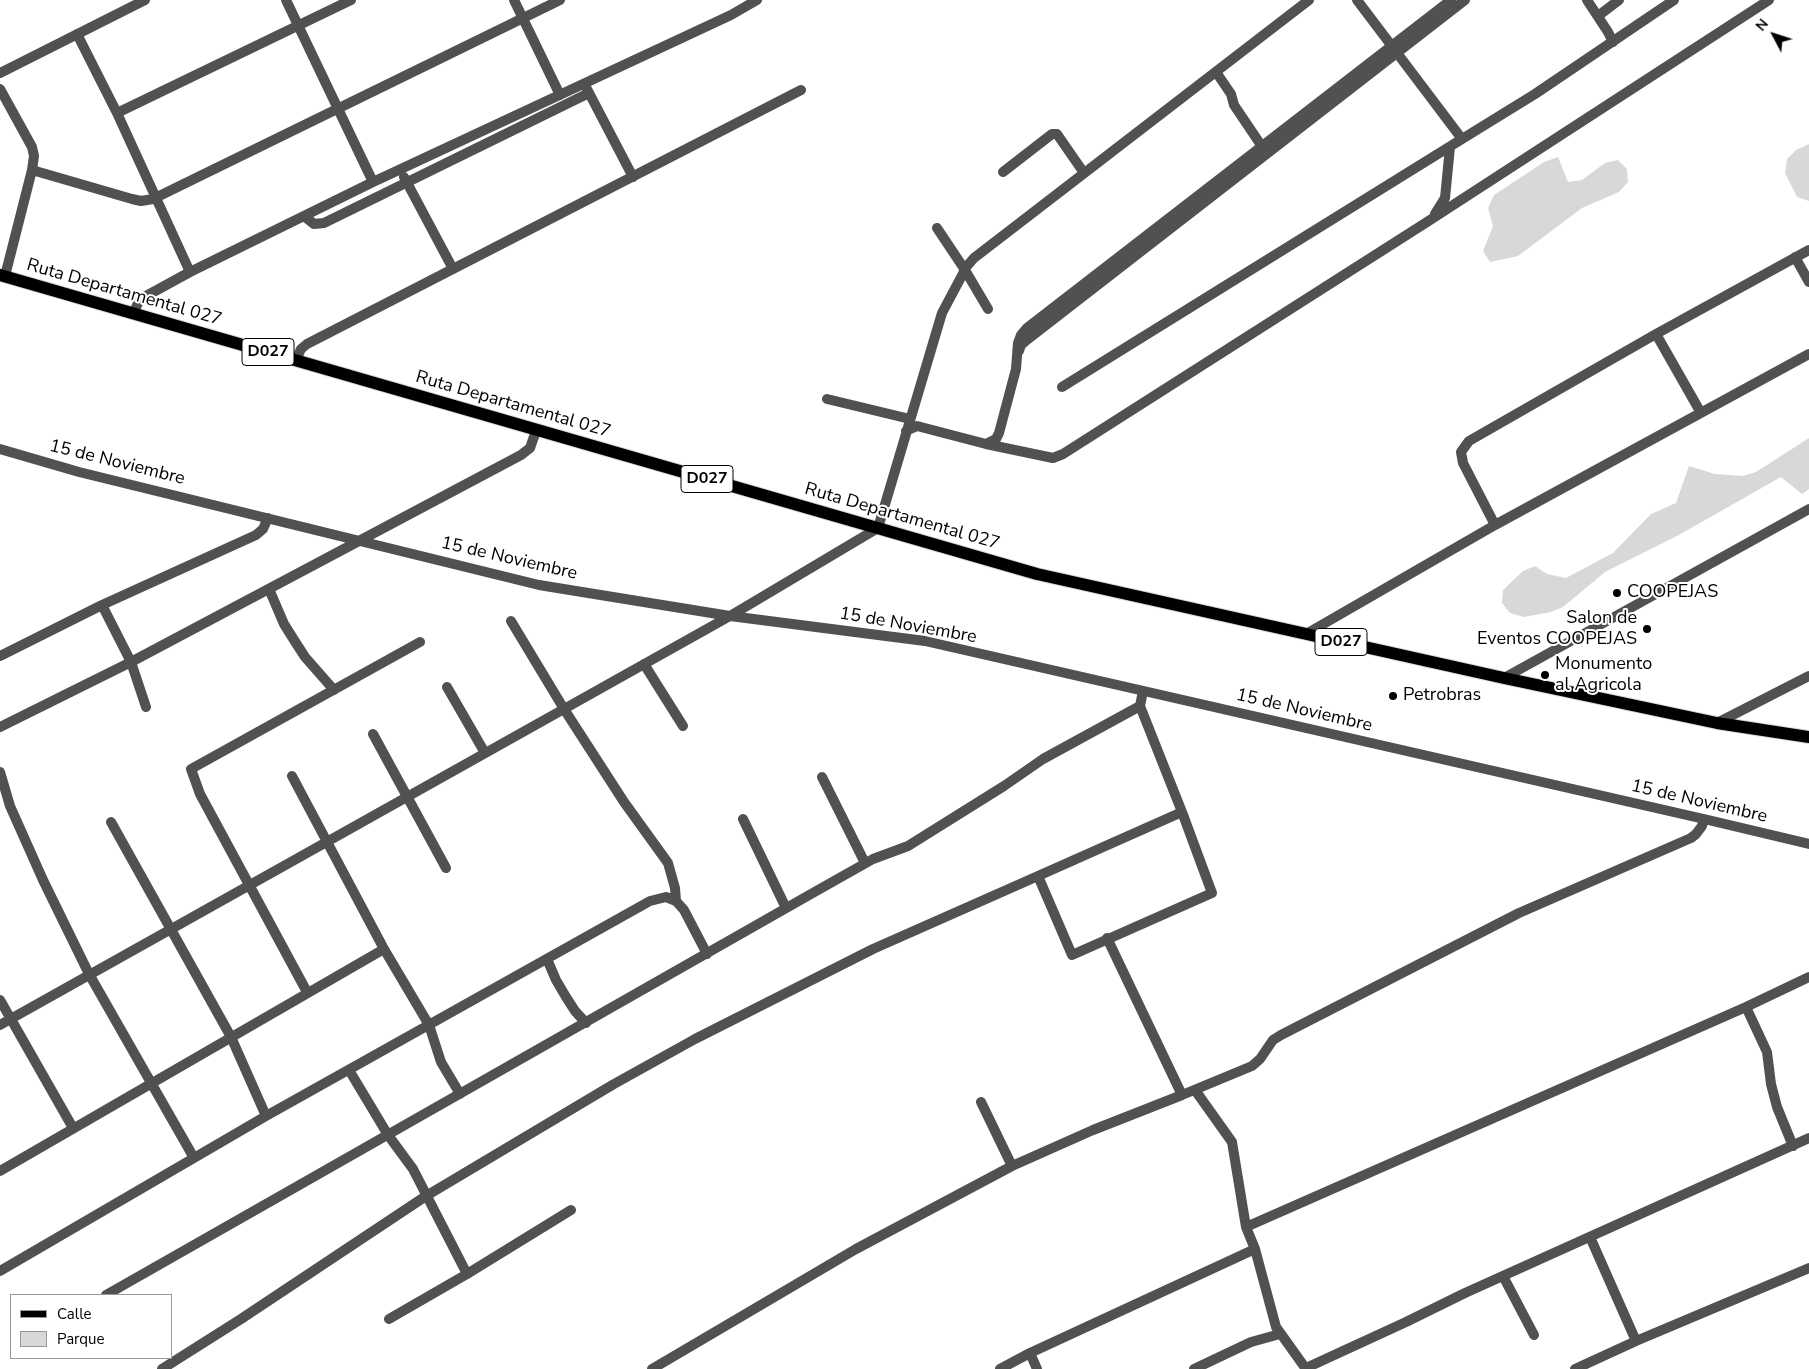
<!DOCTYPE html>
<style>
body{margin:0}
#map{position:relative;width:1809px;height:1369px;overflow:hidden;background:#fff;font-family:"Nunito Sans",sans-serif}
canvas{display:block}
.legend{position:absolute;left:10px;top:1294px;width:162px;height:65px;box-sizing:border-box;background:#fff;border:1px solid #999;margin:0;padding:6px 9px;list-style:none;font-size:15px;color:#000}
.legend li{display:flex;align-items:center;gap:10px;height:25px}
.legend b{width:25px;border:1px solid #999}
.north{position:absolute;left:1749px;top:10px;width:50px;height:50px;-webkit-text-stroke:4px #fff;paint-order:stroke;rotate:310deg;font-size:14px;font-weight:700;line-height:20px;text-align:center;color:#000}
.north::after{content:'';display:block;margin:auto;width:18px;height:22px;background:#000;clip-path:polygon(50% 0,100% 100%,50% 72%,0 100%)}
</style>
<div id="map">
<canvas width="1809" height="1369"></canvas>
<ul class="legend">
<li><b style="height:6px;background:#000"></b>Calle</li>
<li><b style="height:14px;background:#d8d8d8"></b>Parque</li>
</ul>
<div class="north">N</div>
</div>
<script>
const ctx = document.querySelector('canvas').getContext('2d');
ctx.lineJoin = 'round';
function paint(path, color) {
  ctx.fillStyle = color;
  ctx.fill(path, 'evenodd');
}
function toPath(rows) {
  const path = new Path2D();
  for (const r of rows) {
    path.moveTo(r[0], r[1]);
    for (let i = 2; i < r.length; i += 2) path.lineTo(r[i], r[i + 1]);
  }
  return path;
}
function stroke(path, color, width, dash) {
  ctx.strokeStyle = color;
  ctx.lineWidth = width;
  ctx.lineCap = dash ? 'butt' : 'round';
  ctx.setLineDash(dash || []);
  ctx.stroke(path);
}
function drawText(font, color, halo, rows, align = 'center') {
  ctx.font = font + ' "Nunito Sans",sans-serif';
  ctx.lineWidth = 4;
  ctx.setLineDash([]);
  ctx.textBaseline = 'middle';
  ctx.strokeStyle = halo;
  ctx.fillStyle = color;
  for (const [text, x, y, turn = 0] of rows) {
    ctx.save();
    ctx.translate(x, y);
    ctx.rotate((+turn || 0) * Math.PI / 180);
    ctx.textAlign = isNaN(turn) ? turn : align;
    if (halo) ctx.strokeText(text, 0, 0);
    ctx.fillText(text, 0, 0);
    ctx.restore();
  }
}
const green = toPath([
 [1809,144,1809,201,1797,197,1785,173,1787,159,1796,150],
 [1558,157,1568,182,1582,180,1605,163,1618,160,1627,169,1628,182,1619,192,1582,208,1518,256,1490,262,1483,251,1493,226,1488,208,1494,195,1544,162],
 [1809,438,1809,489,1802,494,1781,477,1677,536,1605,572,1563,607,1551,612,1524,617,1510,613,1502,603,1503,590,1523,571,1535,566,1547,574,1566,578,1613,553,1651,514,1676,503,1689,466,1715,474,1743,476,1756,472]
]);
const minor = toPath([
 [286,0,373,182],
 [514,0,560,95],
 [1357,0,1462,139,1535,94,1674,0],
 [1587,0,1608,32,1613,42],
 [1598,16,1619,0],
 [77,34,117,113,190,272],
 [1216,72,1231,94,1234,105,1265,151],
 [0,73,145,0],
 [0,89,32,147,34,156,32,170,5,276],
 [587,89,633,177],
 [117,113,351,0],
 [32,170,132,199,141,201,153,199,560,0],
 [1003,172,1052,134,1057,134,1084,173],
 [404,177,453,269],
 [1435,214,1445,198,1450,147],
 [304,216,314,224,324,223,589,93],
 [937,228,965,270,988,309],
 [1795,257,1809,282],
 [133,314,139,301,146,296,190,272,373,182,731,15,757,0],
 [1656,334,1701,413],
 [1019,351,1021,345,1028,339,1465,0],
 [296,360,301,349,307,344,801,90],
 [1062,387,1462,139],
 [827,399,910,419],
 [906,431,917,426,986,444,996,439,999,433,1016,369,1018,343,1021,335,1027,328,1451,0],
 [986,444,1053,458,1063,454,1427,222,1769,0],
 [0,449,79,472,539,585,730,616,925,641,1704,819,1809,844],
 [1495,525,1463,463,1461,452,1469,441,1656,334,1809,250],
 [269,589,284,624,294,640,305,657,334,690],
 [102,605,131,662,146,707],
 [511,621,564,709,624,802,668,863,675,888,676,901],
 [1306,634,1495,525,1809,354],
 [0,656,102,605,256,535,263,529,268,518],
 [644,664,683,726],
 [1504,678,1809,509],
 [447,687,485,753],
 [1140,706,1182,812],
 [1717,723,1809,676],
 [0,727,131,662,521,455,530,448,536,431],
 [373,734,446,868],
 [0,772,10,806,43,880,89,974,194,1158],
 [292,776,384,949,429,1025,441,1062,460,1094],
 [822,777,865,863],
 [743,819,786,908],
 [111,822,231,1037,266,1116],
 [547,959,556,980,566,997,575,1011,586,1023],
 [307,992,200,794,191,769,420,642],
 [0,1000,73,1128],
 [1746,1007,1767,1052,1771,1084,1777,1107,1793,1146],
 [0,1025,730,616,878,528,942,313,967,266,974,258,1309,0],
 [349,1070,388,1135,413,1169,467,1274],
 [1195,1090,1232,1142,1246,1227,1255,1249,1276,1327,1306,1369],
 [1182,1095,1252,1066,1260,1059,1273,1040,1281,1035,1519,913,1691,838,1696,834,1702,826,1704,819],
 [981,1102,1012,1166],
 [0,1171,384,949],
 [1246,1227,1746,1007,1809,977],
 [1590,1237,1636,1341],
 [0,1271,266,1116,650,901,666,897,676,901,684,910,707,954],
 [1503,1276,1534,1335],
 [106,1295,811,894,873,859,908,846,1004,786,1043,759,1140,706,1143,691],
 [389,1319,467,1274,571,1210],
 [1030,1353,1037,1369],
 [1306,1368,1406,1322,1465,1293,1809,1138],
 [162,1369,241,1319,426,1196,614,1084,695,1039,873,949,1038,876,1182,812,1212,893,1072,955,1038,876],
 [652,1369,856,1249,1012,1166,1093,1130,1182,1095,1107,938],
 [1000,1369,1030,1353,1255,1249],
 [1194,1369,1251,1342,1280,1334],
 [1575,1369,1636,1341,1809,1268]
]);
const major = toPath([
 [0,275,1037,574,1504,678,1717,723,1809,737]
]);
const markers = [
 [1617,593,5,"#000"],
 [1647,629,5,"#000"],
 [1545,675,5,"#000"],
 [1393,696,5,"#000"]
];
const shields = [
 [268,352,52],
 [707,479,52],
 [1341,642,52]
];
const shieldNames = [
 ["D027",268,352],
 ["D027",707,479],
 ["D027",1341,642]
];
const streetNames = [
 ["Ruta Departamental 027",124,293,16],
 ["Ruta Departamental 027",513,405,16],
 ["15 de Noviembre",117,463,14],
 ["Ruta Departamental 027",902,517,16],
 ["15 de Noviembre",509,559,13],
 ["15 de Noviembre",908,626,10],
 ["15 de Noviembre",1304,711,13],
 ["15 de Noviembre",1699,802,13]
];
const poiNames = [
 ["COOPEJAS",1627,593],
 ["Salon de",1637,619,"right"],
 ["Eventos COOPEJAS",1637,640,"right"],
 ["Monumento",1555,665],
 ["al Agricola",1555,686],
 ["Petrobras",1403,696]
];
paint(green, '#d8d8d8');
stroke(major, '#dbdbdb', 14);
stroke(minor, '#515151', 10);
stroke(major, '#000', 12);
for (const [x, y, r, color] of markers) {
  const dot = new Path2D();
  dot.arc(x, y, r, 0, 2 * Math.PI);
  ctx.fillStyle = color;
  ctx.fill(dot);
  stroke(dot, '#fff', 2);
}
for (const [x, y, w] of shields) {
  const box = new Path2D();
  box.roundRect(x - w / 2, y - 13.5, w, 27, 4);
  ctx.fillStyle = '#fff';
  ctx.fill(box);
  stroke(box, '#000', 1);
}
drawText('bold 16px', '#000', null, shieldNames);
drawText('18px', '#000', '#fff', streetNames);
drawText('18px', '#000', '#fff', poiNames, 'left');
</script>
